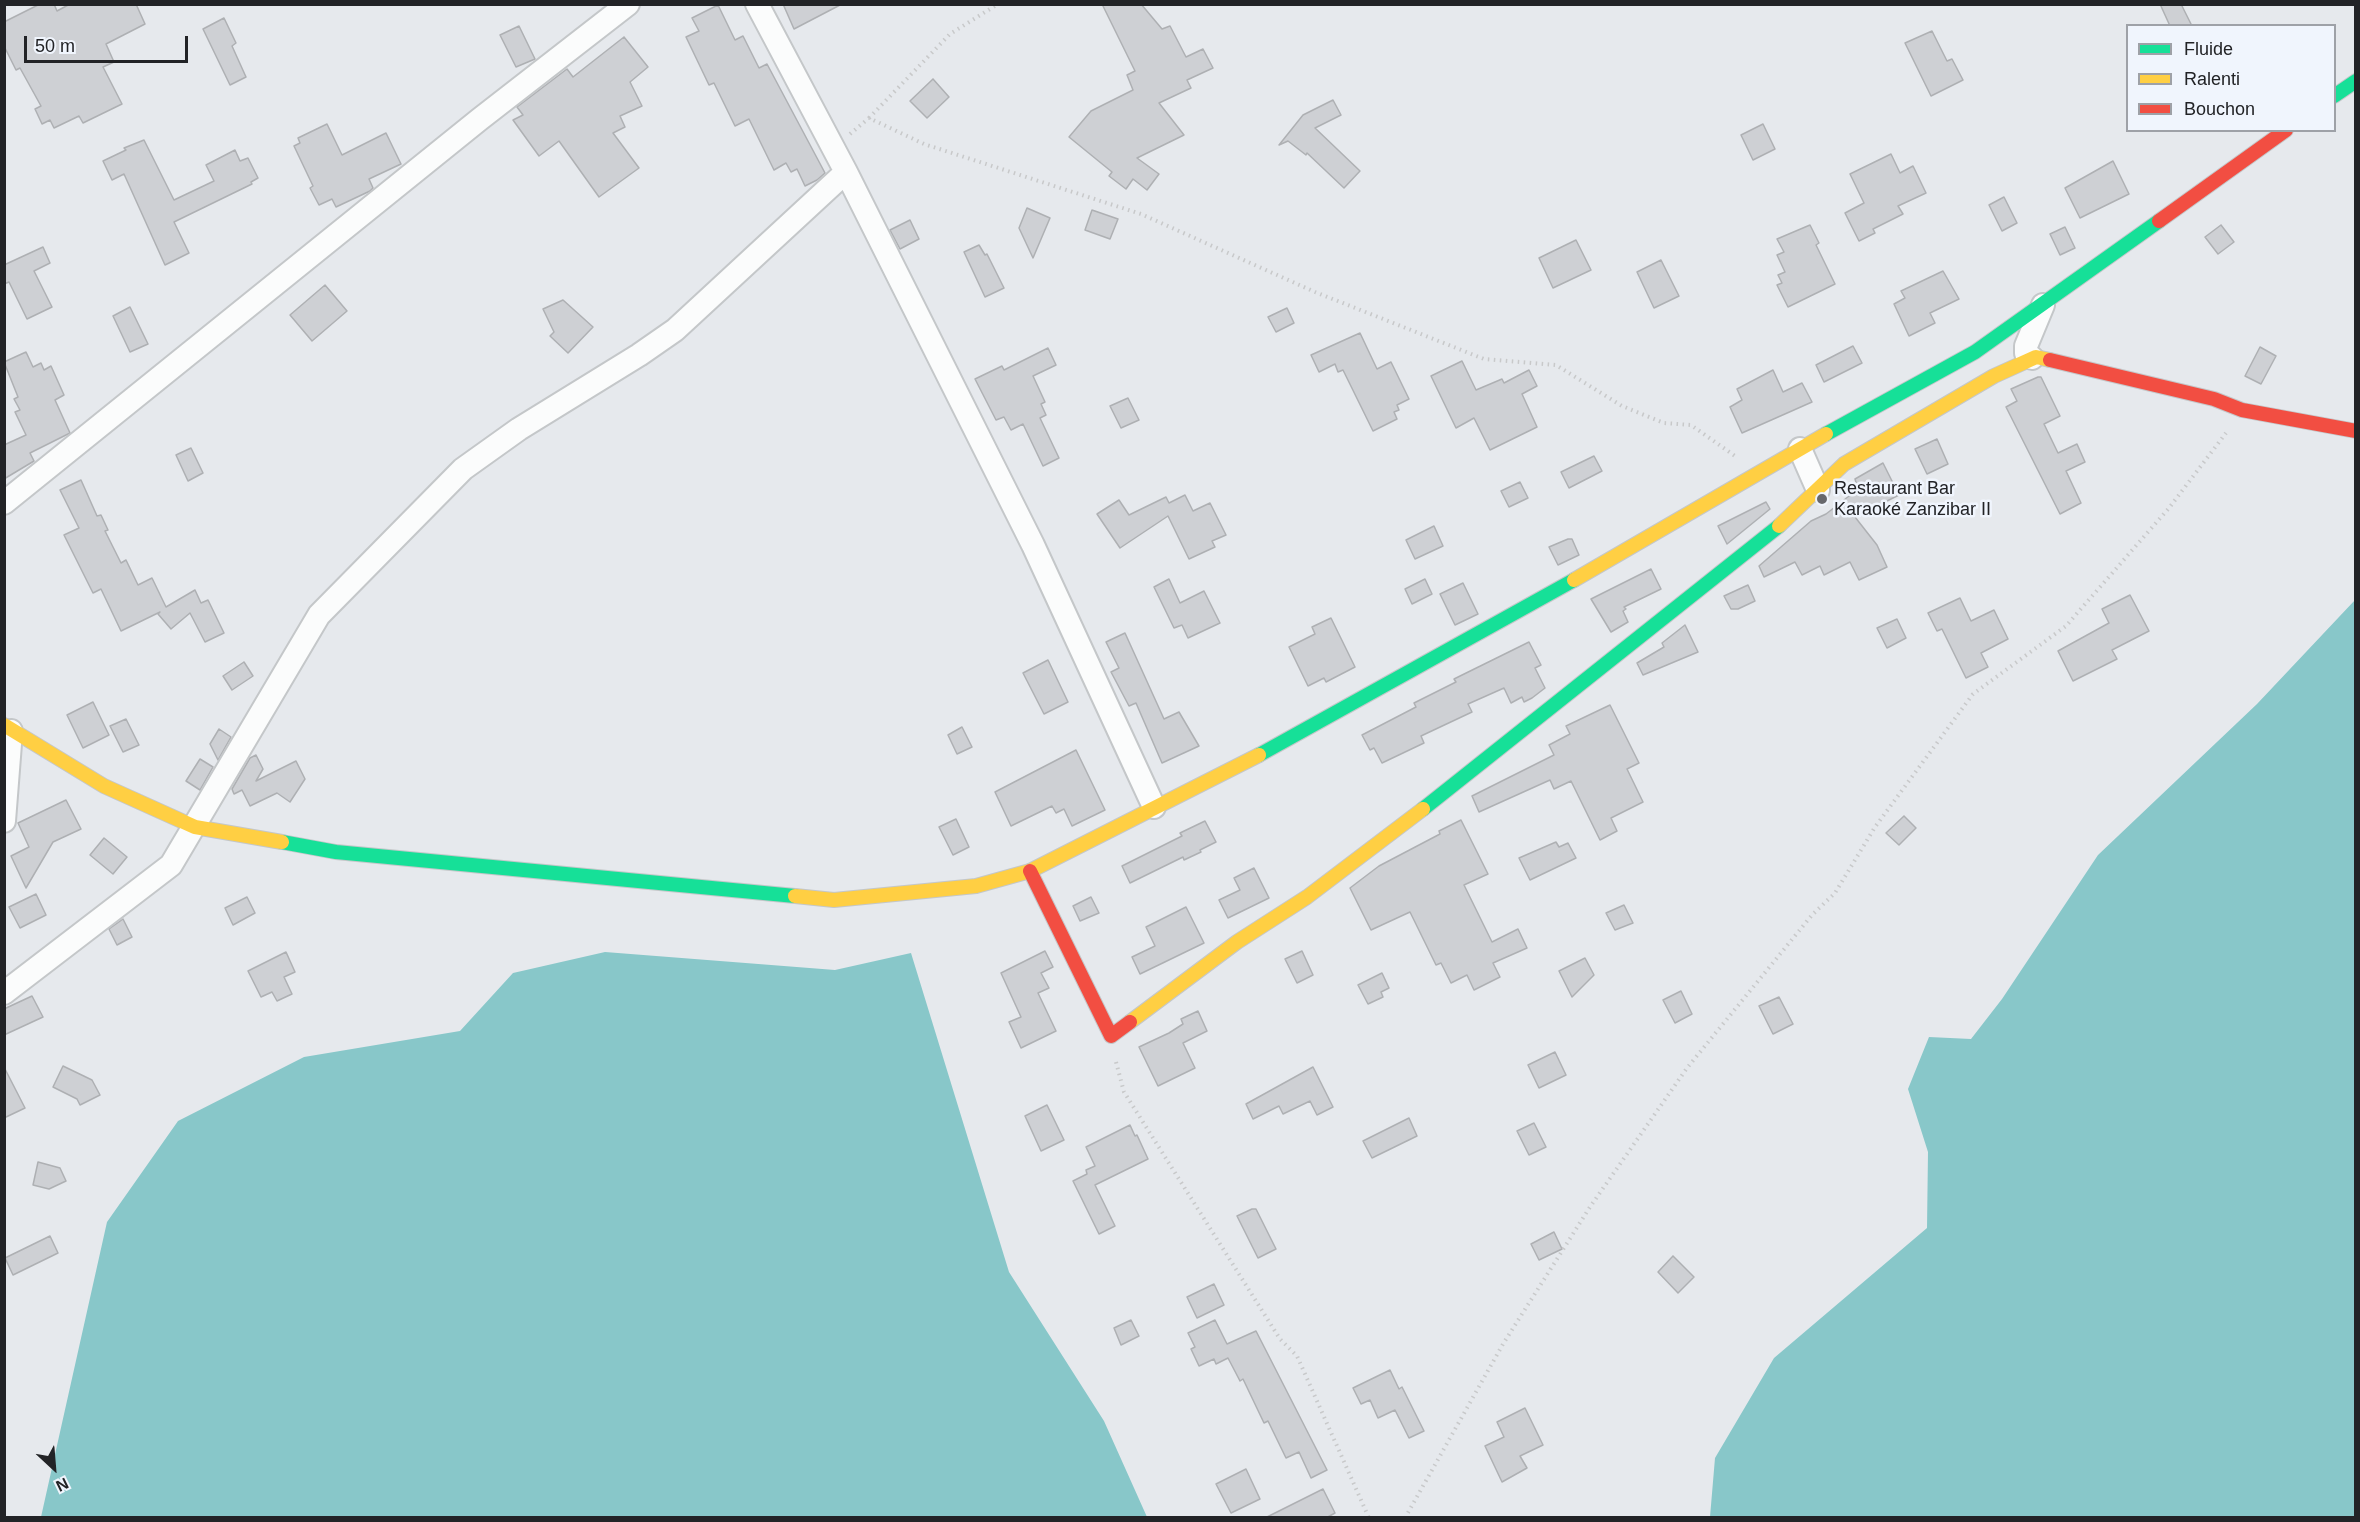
<!DOCTYPE html>
<meta charset="utf-8">
<style>
body{margin:0}
#map{position:relative;width:2360px;height:1522px;overflow:hidden;background:#e6e9ed;font-family:Arial,sans-serif}
canvas{display:block}
.frame{position:absolute;inset:0;border:6px solid #222326;pointer-events:none}
.legend{position:absolute;left:2126px;top:24px;width:210px;height:108px;box-sizing:border-box;background:#f0f5fd;border:2px solid #9ea1a7;margin:0;padding:8px 10px;list-style:none;font-size:18px;color:#222326}
.legend li{display:flex;align-items:center;gap:12px;height:30px}
.legend b{width:30px;border:2px solid #9ea1a7}
.north{position:absolute;left:24px;top:1438px;width:60px;height:60px;-webkit-text-stroke:4px #f0f5fd;paint-order:stroke;rotate:154deg;font-size:16px;font-weight:700;line-height:24px;text-align:center;color:#222326}
.north::after{content:'';display:block;margin:auto;width:21px;height:27px;background:#222326;clip-path:polygon(50% 0,100% 100%,50% 72%,0 100%)}
.scale{position:absolute;left:24px;top:36px;width:164px;height:27px;box-sizing:border-box;border:3px solid #222326;border-top:0;padding-left:8px;font-size:18px;line-height:21px;white-space:nowrap;color:#222326;-webkit-text-stroke:4px #f0f5fd;paint-order:stroke}
</style>
<div id="map">
<canvas width="2360" height="1522"></canvas>
<div class="frame"></div>
<ul class="legend">
<li><b style="height:8px;background:#16e098"></b>Fluide</li>
<li><b style="height:8px;background:#ffcf43"></b>Ralenti</li>
<li><b style="height:8px;background:#f24e42"></b>Bouchon</li>
</ul>
<div class="north">N</div>
<div class="scale">50 m</div>
</div>
<script>
const ctx = document.querySelector('canvas').getContext('2d');
ctx.lineJoin = 'round';
function paint(path, color) {
  ctx.fillStyle = color;
  ctx.fill(path, 'evenodd');
}
function toPath(rows) {
  const path = new Path2D();
  for (const r of rows) {
    path.moveTo(r[0], r[1]);
    for (let i = 2; i < r.length; i += 2) path.lineTo(r[i], r[i + 1]);
  }
  return path;
}
function stroke(path, color, width, dash) {
  ctx.strokeStyle = color;
  ctx.lineWidth = width;
  ctx.lineCap = dash ? 'butt' : 'round';
  ctx.setLineDash(dash || []);
  ctx.stroke(path);
}
function drawText(font, color, halo, rows, align = 'center') {
  ctx.font = font + ' Arial,sans-serif';
  ctx.lineWidth = 5;
  ctx.setLineDash([]);
  ctx.textBaseline = 'middle';
  ctx.strokeStyle = halo;
  ctx.fillStyle = color;
  for (const [text, x, y, turn = 0] of rows) {
    ctx.save();
    ctx.translate(x, y);
    ctx.rotate((+turn || 0) * Math.PI / 180);
    ctx.textAlign = isNaN(turn) ? turn : align;
    if (halo) ctx.strokeText(text, 0, 0);
    ctx.fillText(text, 0, 0);
    ctx.restore();
  }
}
const water = toPath([
 [2355,600,2355,1517,1710,1517,1715,1458,1774,1358,1927,1228,1928,1152,1908,1089,1929,1037,1971,1039,2002,999,2098,855,2257,704],
 [605,952,835,970,911,953,1009,1272,1104,1421,1147,1517,41,1517,107,1222,178,1121,304,1057,460,1031,513,973]
]);
const building = toPath([
 [40,4,54,4,57,11,70,4,136,4,145,24,106,44,114,62,103,67,122,104,83,123,79,116,54,128,50,120,42,124,35,109,41,106,20,68,16,70,4,46,4,22,40,4],
 [783,4,842,4,794,29,783,4],
 [1102,4,1141,4,1162,29,1170,26,1186,57,1203,49,1213,68,1187,80,1191,88,1159,103,1184,135,1137,158,1159,174,1147,190,1133,179,1126,189,1109,176,1112,172,1069,137,1091,111,1133,90,1127,75,1135,71,1102,4],
 [2160,4,2181,4,2192,26,2170,26,2160,4],
 [718,5,735,40,743,36,759,68,767,64,825,173,817,180,805,186,797,169,791,172,786,163,774,170,749,119,735,126,714,83,709,85,686,37,699,31,692,18,718,5],
 [224,18,236,43,232,46,246,77,230,85,203,29,224,18],
 [519,26,535,59,516,67,500,35,519,26],
 [1932,31,1947,61,1952,59,1963,80,1931,96,1905,43,1932,31],
 [624,37,648,67,630,82,642,106,620,116,625,127,613,133,639,168,599,197,559,141,539,156,513,120,523,115,517,107,567,69,573,77,624,37],
 [933,79,949,97,927,118,910,101,933,79],
 [1333,100,1341,115,1315,128,1360,171,1344,188,1307,153,1306,155,1288,141,1279,145,1303,115,1333,100],
 [327,124,342,155,386,133,401,164,369,179,373,188,370,191,336,207,332,199,319,205,310,188,313,186,294,146,300,143,298,138,327,124],
 [1763,124,1775,149,1753,160,1741,135,1763,124],
 [144,140,174,200,214,181,206,165,235,150,240,161,248,158,258,178,251,182,252,184,174,222,189,253,165,265,124,174,112,180,103,161,126,150,124,148,144,140],
 [1891,154,1900,173,1913,166,1926,193,1898,206,1903,214,1873,229,1875,233,1859,241,1845,213,1864,203,1850,174,1891,154],
 [2113,161,2129,194,2080,218,2065,188,2113,161],
 [2004,197,2017,223,2002,231,1989,205,2004,197],
 [1027,208,1050,218,1033,258,1019,228,1027,208],
 [1092,210,1118,219,1110,239,1085,230,1092,210],
 [910,220,919,239,900,249,890,230,910,220],
 [1810,225,1819,243,1816,245,1835,284,1788,307,1777,285,1782,283,1778,275,1785,272,1777,255,1784,252,1777,239,1810,225],
 [2221,225,2234,242,2218,254,2205,237,2221,225],
 [2065,227,2075,248,2060,255,2050,234,2065,227],
 [1576,240,1591,270,1553,288,1539,258,1576,240],
 [979,245,985,255,987,254,1004,288,985,297,964,252,979,245],
 [43,247,50,263,34,271,52,307,27,319,9,282,4,284,4,265,43,247],
 [1661,260,1679,296,1654,308,1637,272,1661,260],
 [1943,271,1959,299,1930,313,1935,323,1909,336,1894,304,1905,298,1901,291,1943,271],
 [325,285,347,311,312,341,290,315,325,285],
 [563,300,593,327,568,353,550,336,554,332,543,309,563,300],
 [130,307,148,344,130,352,113,316,130,307],
 [1287,308,1294,323,1276,332,1268,317,1287,308],
 [1360,333,1377,369,1391,362,1409,399,1397,405,1399,410,1394,412,1397,419,1373,431,1343,370,1338,372,1335,364,1319,372,1311,355,1360,333],
 [1853,346,1862,363,1824,382,1816,365,1853,346],
 [2260,347,2276,356,2261,384,2245,376,2260,347],
 [1048,348,1056,365,1033,376,1045,402,1041,404,1046,415,1040,418,1059,458,1043,466,1023,424,1011,430,1004,417,996,420,975,379,1002,366,1004,370,1048,348],
 [26,352,33,367,41,363,44,370,51,366,64,395,55,400,70,433,30,453,34,461,4,479,4,445,26,435,15,412,20,410,14,399,18,397,4,362,26,352],
 [1462,361,1476,390,1502,379,1504,383,1529,370,1537,386,1522,394,1537,427,1490,450,1474,418,1456,428,1431,376,1462,361],
 [1773,370,1783,392,1802,383,1812,402,1742,433,1730,407,1742,400,1737,389,1773,370],
 [2038,377,2041,377,2060,416,2044,424,2058,453,2077,444,2085,462,2066,471,2081,503,2060,514,2006,407,2017,401,2011,389,2038,377],
 [1128,398,1139,420,1121,428,1110,406,1128,398],
 [1937,439,1948,464,1927,474,1915,449,1937,439],
 [191,448,203,473,188,481,176,455,191,448],
 [1594,456,1602,471,1569,488,1561,472,1594,456],
 [1883,463,1899,495,1855,517,1877,545,1887,567,1859,580,1850,562,1824,575,1820,566,1802,575,1795,562,1764,577,1759,566,1811,521,1826,514,1858,489,1855,479,1883,463],
 [81,480,97,516,101,515,108,530,105,531,121,563,126,560,138,585,152,578,166,607,195,590,201,603,208,600,224,633,205,642,190,613,171,629,158,614,160,612,121,631,101,589,93,593,64,535,79,528,60,490,81,480],
 [1520,482,1528,498,1509,507,1501,491,1520,482],
 [1185,495,1193,511,1210,503,1226,535,1212,541,1215,547,1189,559,1168,516,1120,548,1097,514,1119,500,1129,515,1166,497,1169,503,1185,495],
 [1766,502,1770,509,1727,544,1718,526,1766,502],
 [1434,526,1443,546,1415,559,1406,540,1434,526],
 [1568,539,1572,539,1579,555,1558,565,1549,547,1568,539],
 [1651,569,1661,589,1624,607,1626,609,1623,611,1628,622,1611,632,1591,599,1651,569],
 [1169,579,1180,603,1204,591,1220,623,1188,638,1182,625,1174,628,1154,587,1169,579],
 [1425,579,1432,594,1412,604,1405,589,1425,579],
 [1463,583,1478,614,1455,625,1440,594,1463,583],
 [1748,585,1755,601,1738,609,1731,609,1724,596,1748,585],
 [2130,595,2149,631,2112,650,2117,659,2073,681,2058,651,2109,623,2102,609,2130,595],
 [1960,598,1971,621,1994,610,2008,639,1981,653,1988,667,1966,678,1942,629,1937,631,1928,613,1960,598],
 [1331,618,1355,667,1326,682,1324,678,1308,686,1289,647,1315,634,1312,627,1331,618],
 [1897,619,1906,638,1887,648,1877,628,1897,619],
 [1685,625,1698,652,1643,675,1637,663,1664,647,1662,643,1685,625],
 [1125,633,1164,719,1179,712,1199,746,1162,763,1136,703,1129,706,1111,672,1119,668,1106,642,1125,633],
 [1529,642,1541,665,1535,668,1545,688,1532,698,1524,702,1522,697,1511,703,1504,688,1468,704,1472,712,1421,736,1424,743,1382,763,1374,748,1370,750,1362,735,1416,707,1414,703,1456,682,1454,679,1529,642],
 [1048,660,1068,702,1044,714,1023,673,1048,660],
 [244,662,253,676,232,690,223,676,244,662],
 [93,702,109,735,83,748,67,715,93,702],
 [1610,705,1639,763,1627,769,1643,802,1611,818,1617,831,1600,840,1571,781,1554,789,1550,780,1479,812,1472,796,1554,755,1549,745,1570,734,1566,726,1610,705],
 [126,719,139,745,123,752,110,726,126,719],
 [962,727,972,747,957,754,948,735,962,727],
 [219,729,231,737,218,760,210,744,219,729],
 [1076,750,1105,810,1072,826,1064,809,1056,813,1052,806,1011,826,995,792,1076,750],
 [256,755,263,769,256,781,296,761,305,779,290,802,277,793,250,806,242,790,234,794,232,789,250,758,256,755],
 [200,759,213,767,200,790,186,781,200,759],
 [66,800,81,829,53,842,26,888,11,856,29,847,18,823,66,800],
 [1904,816,1916,828,1899,845,1886,833,1904,816],
 [956,819,969,847,953,855,939,827,956,819],
 [1461,820,1488,874,1464,885,1492,942,1518,929,1527,948,1493,963,1500,977,1474,990,1467,975,1451,983,1441,963,1436,965,1410,912,1371,930,1350,888,1379,866,1440,834,1439,831,1461,820],
 [1205,821,1216,842,1200,850,1201,852,1184,860,1183,857,1130,883,1122,866,1182,836,1180,833,1205,821],
 [104,838,127,857,113,874,90,855,104,838],
 [1556,842,1559,847,1568,843,1576,858,1530,880,1519,858,1556,842],
 [1254,868,1269,898,1228,918,1219,900,1240,890,1234,878,1254,868],
 [36,894,46,915,20,928,9,907,36,894],
 [247,897,255,913,233,925,225,908,247,897],
 [1091,897,1099,913,1080,921,1073,906,1091,897],
 [1624,905,1633,923,1615,930,1606,913,1624,905],
 [1186,907,1204,943,1140,974,1132,957,1155,946,1146,927,1186,907],
 [123,919,132,937,117,945,109,929,123,919],
 [1045,951,1053,967,1041,973,1049,988,1038,993,1056,1031,1021,1048,1009,1022,1021,1017,1001,973,1045,951],
 [1302,951,1313,975,1297,983,1285,959,1302,951],
 [286,952,295,972,284,977,292,994,277,1001,272,992,261,997,248,971,286,952],
 [1585,958,1594,975,1572,997,1559,971,1585,958],
 [1382,973,1389,988,1381,992,1383,997,1368,1004,1358,985,1382,973],
 [1681,991,1692,1014,1675,1023,1663,1000,1681,991],
 [32,996,43,1017,4,1035,4,1009,32,996],
 [1779,997,1793,1024,1773,1034,1759,1006,1779,997],
 [1198,1011,1207,1031,1183,1043,1195,1068,1158,1086,1139,1047,1169,1033,1183,1024,1181,1019,1198,1011],
 [1555,1052,1566,1075,1539,1088,1528,1065,1555,1052],
 [63,1066,92,1080,100,1095,80,1105,77,1099,53,1087,63,1066],
 [4,1067,25,1108,4,1118,4,1067],
 [1313,1067,1333,1107,1317,1115,1310,1101,1283,1114,1279,1106,1253,1119,1246,1104,1313,1067],
 [1047,1105,1064,1140,1041,1151,1025,1116,1047,1105],
 [1409,1118,1417,1136,1372,1158,1363,1141,1409,1118],
 [1534,1123,1546,1147,1529,1155,1517,1131,1534,1123],
 [1130,1125,1135,1136,1137,1135,1148,1159,1095,1185,1115,1226,1099,1234,1073,1181,1087,1174,1086,1170,1095,1166,1086,1147,1130,1125],
 [38,1162,60,1168,66,1181,49,1189,33,1185,38,1162],
 [1252,1209,1256,1209,1276,1249,1258,1258,1237,1216,1252,1209],
 [1554,1232,1562,1249,1539,1260,1531,1244,1554,1232],
 [50,1236,58,1253,13,1275,5,1258,50,1236],
 [1673,1256,1694,1277,1678,1293,1658,1272,1673,1256],
 [1214,1284,1224,1305,1197,1318,1187,1297,1214,1284],
 [1131,1320,1139,1336,1121,1345,1114,1328,1131,1320],
 [1215,1320,1227,1344,1256,1331,1327,1470,1311,1478,1299,1452,1286,1458,1268,1421,1264,1423,1243,1379,1240,1381,1228,1358,1216,1364,1214,1359,1199,1366,1191,1349,1195,1347,1188,1333,1215,1320],
 [1390,1370,1399,1389,1402,1387,1424,1431,1409,1438,1395,1410,1378,1418,1370,1400,1361,1404,1353,1388,1390,1370],
 [1525,1408,1543,1445,1520,1456,1527,1468,1502,1482,1485,1446,1504,1437,1497,1422,1525,1408],
 [1246,1469,1260,1499,1231,1513,1216,1484,1246,1469],
 [1323,1489,1335,1513,1326,1518,1265,1518,1323,1489]
]);
const path = toPath([
 [869,118,950,34,998,4],
 [850,134,869,118,924,144,1141,214,1315,292,1484,359,1556,365,1622,406,1664,423,1691,425,1735,456],
 [1116,1062,1124,1092,1280,1339,1297,1356,1369,1518],
 [1405,1518,1503,1344,1590,1207,1687,1068,1812,915,1835,893,1875,827,1973,694,2066,626,2169,508,2226,433]
]);
const street = toPath([
 [757,4,846,172,1033,545,1154,807],
 [2032,358,2026,353,2026,346,2043,305],
 [1800,449,1818,490],
 [4,503,480,119,628,4],
 [4,821,11,731],
 [4,993,171,865,319,615,463,469,519,429,639,355,675,330,846,172]
]);
const fast = toPath([
 [2334,96,2356,81],
 [1826,434,1975,352,2159,221],
 [1259,755,1574,580],
 [1423,809,1779,526],
 [282,842,336,852,795,896]
]);
const slow = toPath([
 [1779,526,1844,464,1994,376,2036,357,2050,360],
 [1574,580,1826,434],
 [4,725,104,786,195,827,282,842],
 [795,896,834,900,976,886,1030,871,1259,755],
 [1130,1022,1237,942,1307,897,1423,809]
]);
const jam = toPath([
 [2159,221,2286,130],
 [2050,360,2214,399,2242,410,2356,431],
 [1030,871,1111,1036,1130,1022]
]);
const markers = [
 [1822,499,6,"#67686c"]
];
const poiNames = [
 ["Restaurant Bar",1834,489],
 ["Karaoké Zanzibar II",1834,510]
];
paint(water, '#88c7c9');
paint(building, '#ced0d4');
stroke(building, '#aeb0b3', 1.5);
stroke(street, '#c4c7c9', 26);
stroke(fast, '#c4c7c9', 16);
stroke(slow, '#c4c7c9', 16);
stroke(jam, '#c4c7c9', 16);
stroke(path, '#c8c9ca', 4, [1.5, 4.5]);
stroke(street, '#fbfcfc', 22);
stroke(fast, '#16e098', 14);
stroke(slow, '#ffcf43', 14);
stroke(jam, '#f24e42', 14);
for (const [x, y, r, color] of markers) {
  const dot = new Path2D();
  dot.arc(x, y, r, 0, 2 * Math.PI);
  ctx.fillStyle = color;
  ctx.fill(dot);
  stroke(dot, '#f0f5fd', 2);
}
drawText('18px', '#222326', '#f0f5fd', poiNames, 'left');
</script>
